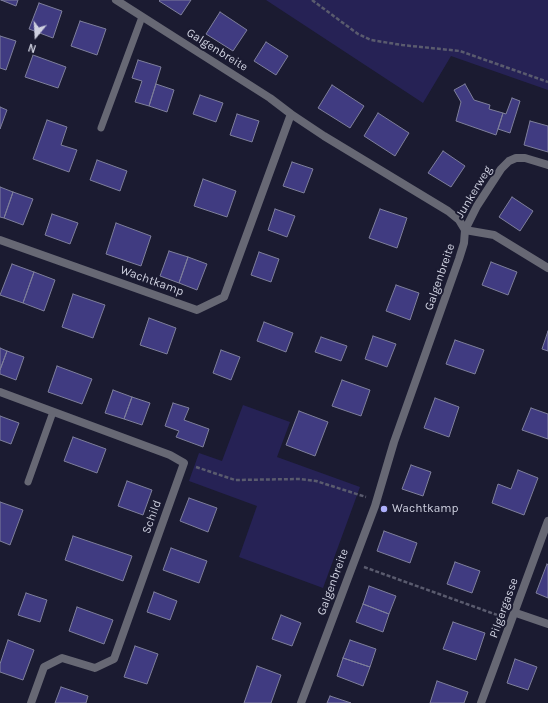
<!DOCTYPE html>
<style>
body{margin:0}
#map{position:relative;width:548px;height:703px;overflow:hidden;background:#1b1b31;font-family:Karla,sans-serif}
canvas{display:block}
.north{position:absolute;left:16px;top:16px;width:40px;height:40px;-webkit-text-stroke:3px #1b1b31;paint-order:stroke;rotate:198deg;font-size:11px;font-weight:700;line-height:16px;text-align:center;color:#cfd1e0}
.north::after{content:'';display:block;margin:auto;width:14px;height:18px;background:#cfd1e0;clip-path:polygon(50% 0,100% 100%,50% 72%,0 100%)}
</style>
<div id="map">
<canvas width="548" height="703"></canvas>
<div class="north">N</div>
</div>
<script>
const ctx = document.querySelector('canvas').getContext('2d');
ctx.lineJoin = 'round';
function paint(path, color) {
  ctx.fillStyle = color;
  ctx.fill(path, 'evenodd');
}
function toPath(rows) {
  const path = new Path2D();
  for (const r of rows) {
    path.moveTo(r[0], r[1]);
    for (let i = 2; i < r.length; i += 2) path.lineTo(r[i], r[i + 1]);
  }
  return path;
}
function stroke(path, color, width, dash) {
  ctx.strokeStyle = color;
  ctx.lineWidth = width;
  ctx.lineCap = dash ? 'butt' : 'round';
  ctx.setLineDash(dash || []);
  ctx.stroke(path);
}
function drawText(font, color, halo, rows, align = 'center') {
  ctx.font = font + ' Karla,sans-serif';
  ctx.lineWidth = 4;
  ctx.setLineDash([]);
  ctx.textBaseline = 'middle';
  ctx.strokeStyle = halo;
  ctx.fillStyle = color;
  for (const [text, x, y, turn = 0] of rows) {
    ctx.save();
    ctx.translate(x, y);
    ctx.rotate((+turn || 0) * Math.PI / 180);
    ctx.textAlign = isNaN(turn) ? turn : align;
    if (halo) ctx.strokeText(text, 0, 0);
    ctx.fillText(text, 0, 0);
    ctx.restore();
  }
}
const green = toPath([
 [266,0,548,0,548,90,451,56,423,103],
 [243,405,290,422,277,457,360,487,323,588,239,557,257,506,189,481,199,453,222,461]
]);
const building = toPath([
 [1,0,18,0,16,6,1,0],
 [160,0,191,0,181,15,159,1,160,0],
 [39,3,62,11,53,38,29,29,39,3],
 [220,12,247,30,233,51,206,34,220,12],
 [80,21,106,29,97,55,71,46,80,21],
 [0,36,16,41,6,70,0,68,0,36],
 [266,42,288,56,276,75,254,61,266,42],
 [33,55,66,67,58,88,25,77,33,55],
 [138,60,161,67,149,106,135,102,142,81,132,78,138,60],
 [156,84,174,90,167,112,149,106,156,84],
 [465,84,474,100,490,105,489,109,503,113,496,135,456,121,461,102,454,90,465,84],
 [332,85,364,106,350,128,318,108,332,85],
 [200,95,223,103,216,122,193,114,200,95],
 [512,98,520,101,510,133,498,129,503,113,506,114,512,98],
 [0,107,7,110,0,129,0,107],
 [378,113,409,133,395,156,364,136,378,113],
 [237,114,259,121,252,142,230,135,237,114],
 [47,120,67,127,61,145,77,150,69,172,33,159,47,120],
 [530,121,548,126,548,152,524,145,530,121],
 [443,151,465,166,451,187,428,173,443,151],
 [97,160,127,171,120,191,90,180,97,160],
 [292,162,313,169,304,193,283,186,292,162],
 [203,179,236,191,227,217,194,206,203,179],
 [0,187,13,192,4,218,0,217,0,187],
 [13,192,33,199,23,225,4,218,13,192],
 [512,197,533,211,520,231,499,217,512,197],
 [275,209,295,216,287,237,268,230,275,209],
 [380,209,407,218,397,248,369,238,380,209],
 [52,214,78,223,70,244,45,235,52,214],
 [116,223,151,236,141,266,106,254,116,223],
 [169,251,188,257,179,283,160,276,169,251],
 [259,252,279,259,271,282,251,275,259,252],
 [188,257,207,264,197,290,179,283,188,257],
 [491,262,517,272,508,295,482,285,491,262],
 [12,264,34,272,23,303,0,295,12,264],
 [34,272,55,280,44,311,23,303,34,272],
 [396,285,419,293,410,320,386,311,396,285],
 [73,294,105,305,93,338,62,327,73,294],
 [149,318,176,328,167,354,140,345,149,318],
 [264,322,293,333,286,352,257,341,264,322],
 [548,331,548,351,542,349,548,331],
 [373,336,396,344,387,367,365,359,373,336],
 [321,337,347,346,341,361,315,352,321,337],
 [455,340,484,350,475,374,446,364,455,340],
 [0,348,7,351,0,370,0,348],
 [221,350,240,357,231,380,213,373,221,350],
 [7,351,24,357,16,380,0,374,0,370,7,351],
 [57,366,92,379,82,404,48,392,57,366],
 [342,380,370,390,361,416,332,406,342,380],
 [113,390,132,397,124,419,105,413,113,390],
 [132,397,150,403,142,425,124,419,132,397],
 [435,398,459,407,449,437,424,428,435,398],
 [173,403,189,408,184,420,209,429,203,447,176,437,179,431,165,426,173,403],
 [531,408,548,414,548,439,522,430,531,408],
 [299,411,328,422,315,456,286,445,299,411],
 [0,416,19,423,11,444,0,440,0,416],
 [73,437,106,449,97,473,64,461,73,437],
 [411,465,431,472,423,496,402,489,411,465],
 [518,470,538,478,524,515,492,503,498,484,511,489,518,470],
 [127,481,152,490,143,515,118,506,127,481],
 [189,498,217,508,208,532,180,521,189,498],
 [0,502,23,510,10,545,0,541,0,502],
 [384,531,417,543,410,563,377,551,384,531],
 [73,536,132,556,123,581,65,560,73,536],
 [171,548,207,561,199,583,163,570,171,548],
 [455,562,480,571,472,593,447,584,455,562],
 [547,564,548,565,548,598,536,593,547,564],
 [369,586,396,596,389,614,363,604,369,586],
 [154,592,177,601,170,620,147,612,154,592],
 [26,593,47,600,40,622,18,615,26,593],
 [363,604,389,614,383,632,356,622,363,604],
 [77,607,113,620,104,644,69,631,77,607],
 [281,615,301,623,292,646,272,639,281,615],
 [453,622,485,633,476,660,443,649,453,622],
 [8,640,34,650,23,680,0,672,0,664,8,640],
 [350,640,376,649,370,667,343,658,350,640],
 [135,646,158,654,147,684,124,677,135,646],
 [343,658,370,667,363,686,337,676,343,658],
 [515,659,537,667,528,690,507,683,515,659],
 [257,666,281,675,271,703,244,703,257,666],
 [437,681,468,692,464,703,430,703,437,681],
 [61,687,88,696,86,703,55,703,61,687],
 [330,696,351,703,327,703,330,696]
]);
const path = toPath([
 [312,0,358,34,371,40,402,45,460,51,548,82],
 [196,467,235,480,300,479,316,481,366,497],
 [364,567,500,616]
]);
const service = toPath([
 [101,128,142,17],
 [28,482,53,412]
]);
const minor = toPath([
 [116,0,270,98,291,114,324,136,448,211,459,220,465,230,464,243,459,259,394,442,375,506,301,703],
 [548,165,525,158,516,158,509,161,501,169,477,206,465,230,494,235,548,268],
 [0,240,197,310,224,297,291,114],
 [0,392,170,455,184,463,114,659,95,668,62,658,44,667,31,703],
 [516,613,548,624],
 [481,703,548,521]
]);
const markers = [
 [384,509,4,"#adaffb"]
];
const streetNames = [
 ["Galgenbreite",217,50,32],
 ["Junkerweg",474,192,-59],
 ["Galgenbreite",440,277,-71],
 ["Wachtkamp",152,281,20],
 ["Schild",152,517,-70],
 ["Galgenbreite",333,582,-70],
 ["Pilgergasse",504,608,-70]
];
const poiNames = [
 ["Wachtkamp",392,509]
];
paint(green, '#262255');
paint(building, '#403b81');
stroke(building, '#7e7f9b', 1);
stroke(path, '#5a5b6e', 2.5, [4, 2]);
stroke(service, '#676874', 7);
stroke(minor, '#676874', 8);
for (const [x, y, r, color] of markers) {
  const dot = new Path2D();
  dot.arc(x, y, r, 0, 2 * Math.PI);
  ctx.fillStyle = color;
  ctx.fill(dot);
  stroke(dot, '#1b1b31', 1.5);
}
drawText('12px', '#cfd1e0', '#1b1b31', streetNames);
drawText('12px', '#cfd1e0', '#1b1b31', poiNames, 'left');
</script>
